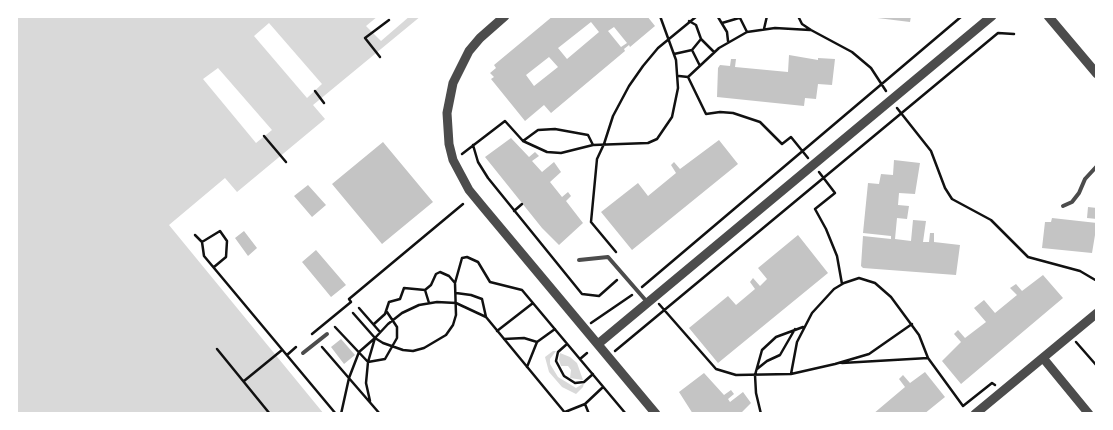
<!DOCTYPE html>
<style>
body{margin:0}
#map{position:relative;width:1113px;height:430px;overflow:hidden;background:#fff;font-family:"DM Sans",sans-serif}
canvas{display:block}
.frame{position:absolute;inset:0;border:18px solid #fff;pointer-events:none}
</style>
<div id="map">
<canvas width="1113" height="430"></canvas>
<div class="frame"></div>
</div>
<script>
const ctx = document.querySelector('canvas').getContext('2d');
ctx.lineJoin = 'round';
function paint(path, color) {
  ctx.fillStyle = color;
  ctx.fill(path, 'evenodd');
}
function toPath(rows) {
  const path = new Path2D();
  for (const r of rows) {
    path.moveTo(r[0], r[1]);
    for (let i = 2; i < r.length; i += 2) path.lineTo(r[i], r[i + 1]);
  }
  return path;
}
function stroke(path, color, width, dash) {
  ctx.strokeStyle = color;
  ctx.lineWidth = width;
  ctx.lineCap = dash ? 'butt' : 'round';
  ctx.setLineDash(dash || []);
  ctx.stroke(path);
}
const water = toPath([
 [16,16,421,16,313,105,325,119,237,192,225,178,169,225,324,414,16,414],
 [553,351,556,351,550,359,550,364,558,377,576,388,584,383,583,387,576,394,562,387,549,372,545,357],
 [560,353,570,357,577,363,583,380,570,378,571,370,568,366,561,366,559,360]
]);
const pier = toPath([
 [378,16,410,16,381,41,366,26],
 [269,23,322,84,307,98,254,36],
 [218,68,272,130,256,143,203,79]
]);
const building = toPath([
 [553,16,647,16,655,26,630,47,629,45,624,49,625,51,551,113,544,105,525,121,491,79,494,77,490,73,496,68,494,65],
 [591,22,599,32,567,59,558,48],
 [614,27,627,43,621,47,608,31],
 [549,57,558,67,534,86,526,75],
 [861,16,911,16,910,22],
 [789,55,818,60,818,58,835,59,832,85,818,84,816,99,805,98,804,106,717,97,718,68,720,65,730,66,731,59,736,59,735,67,788,72],
 [511,138,529,157,535,152,539,156,532,161,542,172,554,162,561,172,550,182,562,197,568,192,571,196,566,201,583,223,559,245,542,228,485,157],
 [719,140,738,164,632,250,601,212,638,183,648,196,676,173,671,165,674,162,680,169],
 [383,142,433,202,382,244,332,184],
 [894,160,920,163,915,194,899,193,898,205,909,206,907,219,897,218,895,239,911,241,913,220,926,221,923,242,929,242,930,233,934,233,934,242,960,245,956,275,863,268,861,266,863,236,891,239,891,236,863,233,868,183,879,184,881,174,893,175],
 [308,185,326,205,312,217,294,196],
 [1088,207,1097,208,1097,219,1087,218],
 [1052,218,1097,223,1092,253,1042,248,1045,222,1051,222],
 [244,231,257,248,248,256,235,238],
 [798,235,828,273,718,363,689,328,728,296,736,305,755,289,750,282,753,278,760,286,767,279,758,268],
 [316,250,346,285,331,297,302,262],
 [1043,275,1063,298,961,384,942,361,961,342,954,334,958,330,965,338,986,322,974,308,984,300,995,313,1017,295,1010,288,1016,284,1022,291],
 [341,339,355,355,344,364,331,347],
 [925,372,945,397,924,414,873,414,905,387,899,379,903,375,910,383],
 [704,373,724,395,731,390,734,394,728,399,730,402,743,392,751,403,740,414,693,414,679,392]
]);
const path = toPath([
 [739,16,747,32],
 [798,16,802,24,811,30,852,52,871,68,886,91],
 [718,17,727,32,728,41],
 [689,21,696,25,701,39,714,52],
 [722,23,739,18],
 [764,29,767,16],
 [692,50,700,66],
 [674,54,692,50,701,39],
 [380,57,365,38,389,20],
 [679,76,688,77,719,48,747,32,775,28,810,30],
 [688,77,706,114,720,112,733,113,760,122,782,144,791,137,808,158],
 [315,91,324,103],
 [897,108,931,151,945,188,952,199,991,220,1028,257,1080,271,1097,281],
 [264,136,286,162],
 [523,141,538,130,555,129,588,135,593,145],
 [473,145,478,162,488,178,582,294,599,296,617,280],
 [462,154,505,121,523,141,547,152,561,153,593,145,648,143,657,139,672,117,678,88,676,60,660,16],
 [819,172,835,193,815,209,826,229,837,256,842,284],
 [514,211,522,204],
 [195,235,202,242,220,231,227,241,226,257,214,267],
 [202,242,204,256,336,414],
 [616,252,591,222,597,159,604,144,613,116,629,86,643,66,658,48,697,16],
 [642,287,962,16],
 [425,290,429,303],
 [456,293,471,295,482,299,486,317],
 [659,304,716,369,736,375,791,374,835,364,869,354,912,324],
 [359,308,380,332],
 [353,313,375,338,383,343,403,350,413,351,424,348,446,335,453,325,456,315,455,283,462,258,467,257,478,262,490,282,522,290,626,414],
 [591,323,632,295],
 [374,324,385,314,389,302,400,299,404,288,425,290,431,285,436,274,440,272,449,276,455,283],
 [335,327,368,362,385,359,397,338,397,327,387,312],
 [497,331,533,303],
 [312,334,351,302,349,299,463,204],
 [504,339,524,338,537,342],
 [1076,342,1097,366],
 [567,344,558,352,556,361,564,376,575,383,584,382,593,374],
 [322,347,380,414],
 [217,349,270,414],
 [615,351,998,33,1014,34],
 [287,355,296,347],
 [580,359,587,353],
 [842,363,928,358],
 [527,367,537,342,555,329],
 [757,369,767,361,780,355,795,329],
 [791,374,797,342,812,313,834,289,844,283,859,278,875,283,891,297,919,335,928,358,963,406,992,383,995,385],
 [244,381,282,350],
 [370,401,366,383,368,362,375,338,388,324,402,313,419,305,437,302,456,303,486,317,566,414],
 [585,404,589,414],
 [565,412,585,404,603,387],
 [341,414,349,378,359,352,375,338],
 [761,414,756,393,755,375,762,350,776,337,803,327]
]);
const service = toPath([
 [1063,206,1072,202,1079,193,1085,179,1097,166],
 [579,260,608,257,648,303],
 [303,353,327,334]
]);
const tertiary = toPath([
 [505,16,480,38,469,51,453,83,447,113,449,144,453,160,469,190,483,207,656,414],
 [1048,16,1097,74],
 [598,344,992,16],
 [1043,358,1089,414],
 [975,414,1097,313]
]);
paint(water, '#d9d9d9');
paint(pier, '#fff');
paint(building, '#c4c4c4');
stroke(path, '#111', 2.5);
stroke(service, '#4c4c4c', 4);
stroke(tertiary, '#4c4c4c', 9);
</script>
